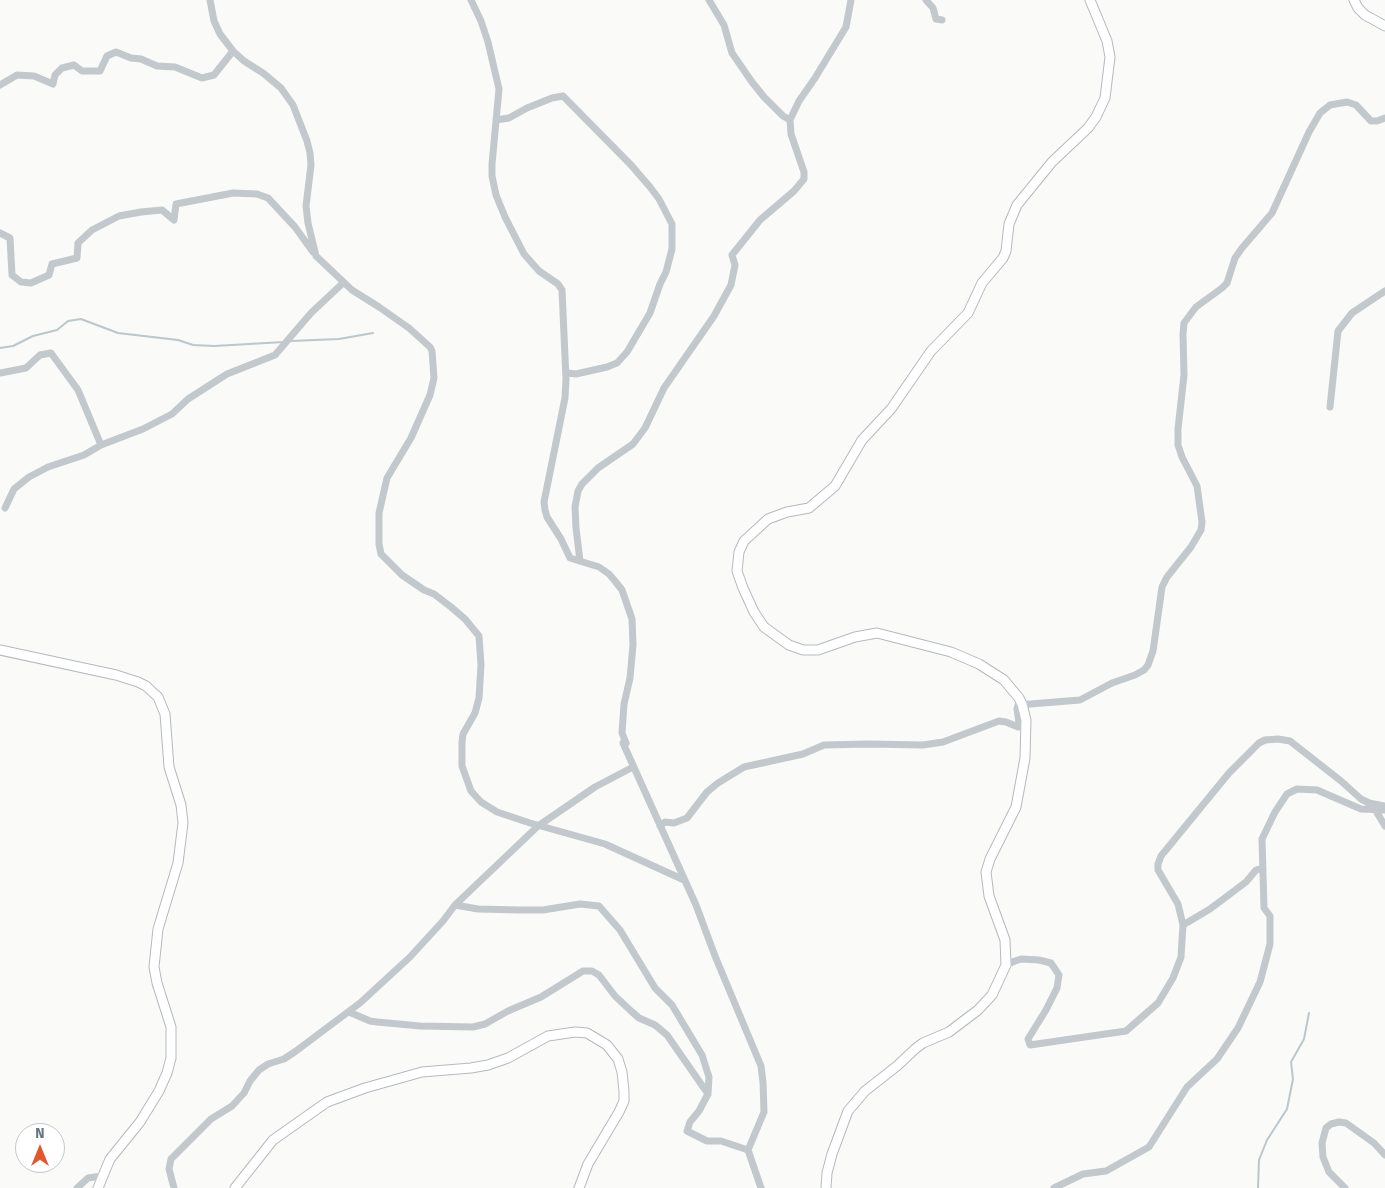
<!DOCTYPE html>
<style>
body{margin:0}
#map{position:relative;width:1385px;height:1188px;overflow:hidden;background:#fafaf8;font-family:"Fira Sans",sans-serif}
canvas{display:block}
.north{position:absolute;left:15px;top:1123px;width:50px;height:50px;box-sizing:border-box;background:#fff;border:1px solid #c1c8cd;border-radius:50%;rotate:0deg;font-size:14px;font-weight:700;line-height:20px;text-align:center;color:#657683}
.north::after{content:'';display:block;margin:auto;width:18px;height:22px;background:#e4572e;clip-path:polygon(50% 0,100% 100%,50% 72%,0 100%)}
</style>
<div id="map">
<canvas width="1385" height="1188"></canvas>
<div class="north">N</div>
</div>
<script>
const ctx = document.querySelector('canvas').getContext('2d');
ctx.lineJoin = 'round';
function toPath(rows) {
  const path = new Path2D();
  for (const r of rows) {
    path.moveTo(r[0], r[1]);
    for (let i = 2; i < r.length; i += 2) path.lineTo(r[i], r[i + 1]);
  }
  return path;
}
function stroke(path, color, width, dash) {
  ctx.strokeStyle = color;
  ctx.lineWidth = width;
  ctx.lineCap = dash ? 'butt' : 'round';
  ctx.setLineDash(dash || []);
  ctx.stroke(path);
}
const stream = toPath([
 [291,341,339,339,373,333],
 [0,348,13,346,33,336,57,330,68,321,81,319,118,333,178,340,193,345,214,346,284,342],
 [1258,1188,1259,1160,1267,1140,1287,1109,1293,1079,1291,1062,1304,1039,1309,1013]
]);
const minor = toPath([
 [210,0,214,21,220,34,233,51,244,61,263,73,281,88,293,105,307,141,310,153,311,165,306,206,308,223,316,256,352,290,379,307,409,328,430,347,432,351,434,378,430,395,411,438,387,478,379,513,379,544,381,554,402,575,424,590,434,594,451,607,465,619,479,636,481,665,479,698,475,713,463,734,462,742,462,766,471,791,481,802,497,812,530,823,605,844,684,880],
 [471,0,481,21,488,42,499,89,492,164,492,176,496,195,505,217,524,254,539,271,558,284,562,290,566,379,565,398,544,502,545,510,547,517,561,539,570,558,599,567,609,574,615,581,622,590,632,619,633,645,630,678,624,704,622,733,626,743,623,743,696,905,715,956,761,1066,763,1082,764,1112,748,1150,761,1188],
 [709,0,724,25,732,53,752,82,764,97,783,116,790,120],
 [926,0,933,8,936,19,942,20],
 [0,85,17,75,34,76,53,84,55,75,62,68,74,65,82,71,100,71,107,56,116,52,131,58,141,59,157,66,175,67,202,78,214,75,233,51],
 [496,120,509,118,527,108,552,98,563,96,631,165,650,187,659,199,672,224,672,249,666,272,660,284,650,313,627,352,617,363,607,367,576,374,567,373],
 [0,233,10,238,12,275,21,282,31,283,49,275,52,264,77,258,78,243,92,230,119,216,141,212,162,210,174,220,176,204,233,193,257,194,268,198,295,227,313,252],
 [0,373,26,368,40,355,51,353,78,390,101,445],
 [1330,407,1338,331,1352,313,1385,291],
 [5,508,14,489,29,477,48,467,84,455,101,445,143,429,172,414,188,399,227,374,275,355,311,313,343,283],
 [580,561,576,528,575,507,578,491,582,484,598,468,633,444,645,428,664,388,714,316,731,285,735,265,732,255,760,220,794,191,804,179,804,172,791,134,790,120,799,101,815,78,846,27,851,0],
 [1376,811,1385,826],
 [660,826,665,822,674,823,687,818,707,792,718,783,744,767,803,754,824,745,868,744,923,745,943,742,999,721,1006,722,1018,727,1019,723,1017,709,1018,705,1080,700,1112,683,1135,675,1144,670,1148,665,1153,651,1162,587,1167,577,1191,547,1201,530,1202,522,1197,486,1182,457,1178,445,1178,429,1184,375,1183,334,1184,323,1196,307,1222,288,1227,283,1235,258,1242,248,1272,213,1309,132,1320,113,1330,105,1347,102,1356,105,1371,121,1377,121,1385,118],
 [455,905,478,909,520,910,543,910,580,904,599,906,620,930,655,988,672,1005,702,1055,709,1077,708,1094,699,1111,690,1122,687,1131,707,1141,721,1141,748,1150],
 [1183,925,1210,909,1246,882,1256,870,1263,868],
 [1006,965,1015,961,1021,959,1039,960,1051,963,1059,975,1057,988,1046,1010,1028,1039,1030,1045,1126,1031,1158,1003,1173,978,1181,957,1183,925,1178,904,1158,870,1158,864,1161,856,1229,773,1259,743,1265,740,1278,739,1290,741,1341,781,1361,799,1369,803,1385,806],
 [349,1012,370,1021,377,1022,420,1026,473,1027,485,1024,508,1011,541,997,583,971,592,971,599,975,615,996,631,1011,639,1018,655,1025,667,1035,708,1094],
 [77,1188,88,1178,102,1176],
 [174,1188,169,1169,171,1159,211,1119,232,1106,244,1093,250,1081,259,1070,268,1064,284,1059,296,1051,360,1003,410,957,443,921,455,905,538,826,595,787,633,767],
 [1054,1188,1083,1174,1106,1171,1149,1147,1187,1087,1217,1059,1238,1028,1260,982,1270,944,1270,916,1264,908,1262,839,1275,812,1287,794,1297,789,1317,790,1361,809,1385,810],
 [1345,1188,1329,1172,1323,1157,1322,1143,1326,1128,1331,1124,1339,1122,1346,1123,1374,1143,1385,1155]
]);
const major = toPath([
 [1354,0,1358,8,1365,15,1385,26],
 [0,650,116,675,138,682,146,686,158,697,165,714,169,767,181,805,183,823,178,863,158,929,154,967,157,983,171,1027,171,1058,167,1073,159,1091,140,1122,110,1159,98,1188],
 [235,1188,273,1140,327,1102,365,1088,422,1072,471,1068,488,1065,508,1058,548,1036,575,1032,587,1033,607,1045,618,1059,622,1072,624,1091,624,1101,619,1112,588,1164,579,1188],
 [826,1188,827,1173,832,1154,848,1111,865,1091,897,1066,915,1049,923,1043,949,1032,978,1010,992,995,1006,965,1005,940,989,896,986,872,990,859,1016,807,1025,758,1026,720,1022,704,1019,698,1004,680,979,664,951,652,877,633,855,637,818,650,803,650,789,645,764,627,754,612,743,588,737,571,739,552,744,541,768,519,787,512,809,508,835,486,862,440,891,409,931,351,968,313,982,283,1003,258,1006,251,1009,224,1017,205,1052,162,1088,128,1096,117,1105,98,1110,57,1107,41,1090,0]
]);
stroke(stream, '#bbc7cb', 2);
stroke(major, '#b5babe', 11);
stroke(minor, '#c3c8cc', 7);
stroke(major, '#fff', 9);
</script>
